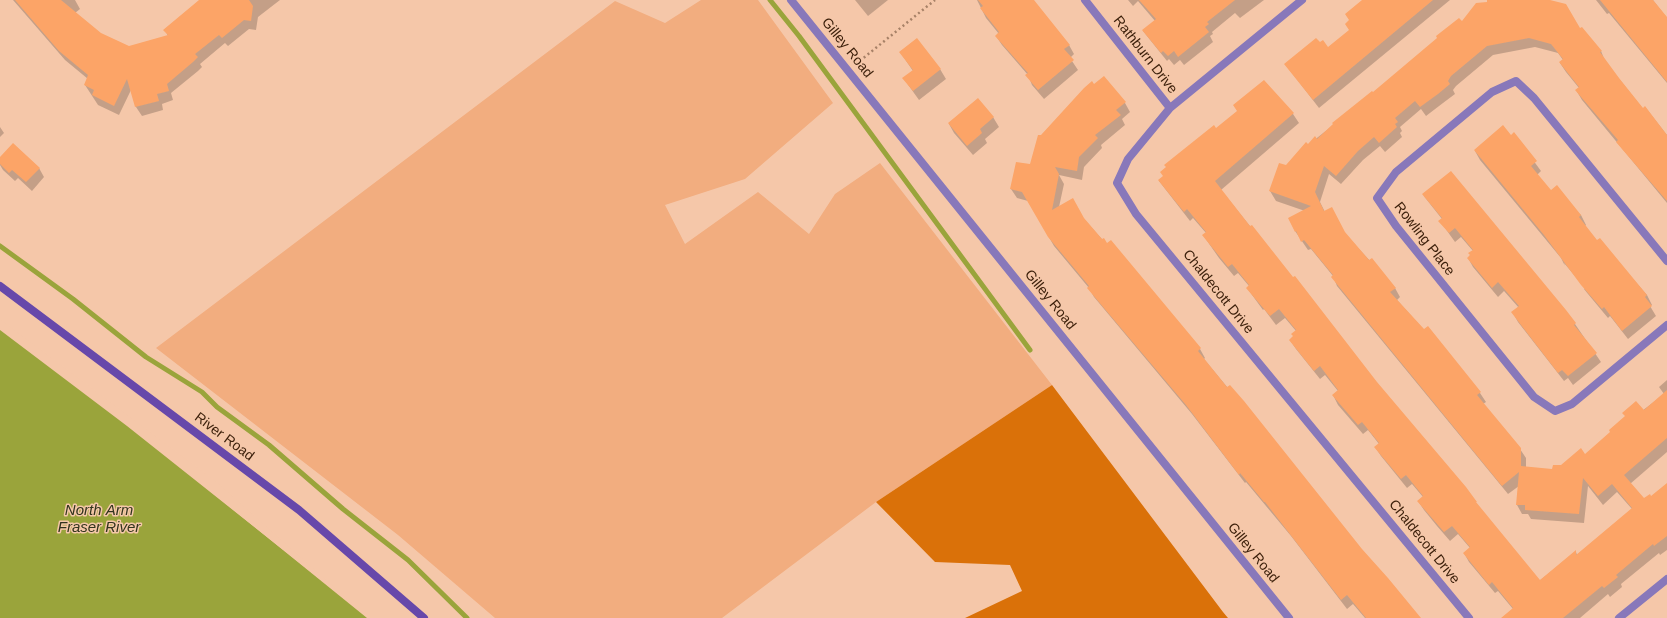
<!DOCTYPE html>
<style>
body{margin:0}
canvas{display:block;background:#f5c7a9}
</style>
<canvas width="1667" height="618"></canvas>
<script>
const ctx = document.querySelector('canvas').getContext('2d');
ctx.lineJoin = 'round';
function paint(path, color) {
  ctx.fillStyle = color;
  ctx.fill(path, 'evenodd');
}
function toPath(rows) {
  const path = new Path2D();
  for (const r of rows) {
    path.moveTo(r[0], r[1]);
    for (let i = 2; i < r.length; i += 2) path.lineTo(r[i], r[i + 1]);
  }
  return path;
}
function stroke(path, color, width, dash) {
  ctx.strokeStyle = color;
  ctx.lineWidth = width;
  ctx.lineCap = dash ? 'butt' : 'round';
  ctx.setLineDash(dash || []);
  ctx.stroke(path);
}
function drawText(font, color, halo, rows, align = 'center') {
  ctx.font = font + ' Arial,sans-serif';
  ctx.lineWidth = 3;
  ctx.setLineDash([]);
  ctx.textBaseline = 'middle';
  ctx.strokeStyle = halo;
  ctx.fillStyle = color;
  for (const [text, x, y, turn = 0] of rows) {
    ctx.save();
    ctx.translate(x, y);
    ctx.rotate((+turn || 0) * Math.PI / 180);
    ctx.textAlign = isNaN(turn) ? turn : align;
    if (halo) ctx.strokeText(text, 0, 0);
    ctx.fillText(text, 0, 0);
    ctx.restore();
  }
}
const green = toPath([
 [701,0,758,0,833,103,745,179,665,205,685,244,758,192,809,234,835,194,880,163,1052,385,876,502,722,618,495,618,398,535,156,348,615,1,665,23]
]);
const forest = toPath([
 [1052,385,1223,612,1228,618,965,618,1022,591,1010,565,935,562,876,502]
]);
const water = toPath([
 [0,321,367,618,0,618]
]);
const pier = toPath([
 [0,319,218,483,369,618,127,426,0,330]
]);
const shadow = toPath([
 [13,0,75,0,80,9,75,13,100,34,129,48,168,36,165,30,201,0,280,0,258,17,256,30,249,29,228,46,225,43,200,64,202,67,198,71,171,93,173,100,162,104,163,110,142,116,136,107,131,90,119,115,98,105,85,85,88,79,65,60],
 [855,0,888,0,868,16],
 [977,0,1027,0,1069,45,1074,54,1070,58,1078,70,1044,99,1032,85,1028,75,1002,45,996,36,999,34,986,18],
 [1128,0,1264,0,1240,18,1235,13,1212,32,1213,34,1210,36,1213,42,1184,65,1180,60,1174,65,1169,59,1167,61,1143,31,1155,21,1138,1,1133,6],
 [1365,0,1450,0,1319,108,1285,64,1328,48,1350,31],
 [1488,0,1543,0,1580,29,1601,51,1605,61,1643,109,1645,107,1667,135,1667,203,1582,100,1576,90,1579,88,1566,72,1560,63,1563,60,1558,53,1535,47,1493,55,1456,86,1453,90,1455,94,1443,103,1426,116,1421,109,1400,127,1402,131,1400,133,1402,137,1385,152,1380,146,1363,160,1341,184,1329,174,1320,202,1325,212,1395,288,1400,297,1397,300,1424,330,1428,327,1480,393,1486,402,1483,404,1520,449,1526,458,1526,468,1553,470,1585,455,1664,394,1659,387,1667,380,1667,452,1630,484,1644,500,1651,497,1667,484,1667,550,1660,555,1659,553,1621,584,1622,587,1610,597,1608,594,1580,618,1506,618,1513,609,1498,591,1495,593,1469,562,1464,553,1470,548,1458,534,1450,541,1437,526,1424,510,1418,501,1423,497,1412,484,1407,488,1381,456,1375,447,1379,444,1368,430,1363,434,1338,405,1333,395,1338,391,1325,375,1320,379,1296,349,1290,340,1294,337,1296,331,1285,318,1276,325,1264,309,1263,310,1247,288,1249,286,1238,273,1234,276,1219,258,1203,235,1206,233,1193,218,1190,221,1159,181,1237,112,1264,81,1293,114,1299,123,1221,190,1376,383,1539,581,1576,552,1577,555,1632,509,1617,492,1603,505,1588,486,1584,523,1531,519,1528,514,1522,514,1517,505,1519,486,1508,494,1337,286,1333,276,1311,249,1308,250,1295,231,1305,211,1276,201,1270,191,1286,166,1308,145,1488,3],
 [1596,0,1653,0,1667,18,1667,83,1609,13,1607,14],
 [900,52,940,69,946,79,919,100,904,79,913,71],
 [1094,85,1125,103,1130,112,1122,119,1125,125,1101,145,1102,148,1084,167,1082,180,1059,175,1064,184,1059,207,1084,219,1200,349,1205,358,1204,359,1418,618,1365,618,1353,604,1347,609,1291,536,1246,482,1245,483,1192,414,1094,297,1089,288,1054,246,1028,201,1017,198,1011,189,1030,166,1041,136],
 [993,117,999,127,985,139,987,143,973,155,954,133,949,124],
 [0,127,4,133,0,137],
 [1514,134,1541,171,1537,175,1551,191,1581,215,1586,225,1585,226,1597,241,1599,240,1647,295,1652,305,1650,306,1656,316,1628,339,1610,316,1608,318,1588,294,1584,289,1585,288,1564,263,1565,266,1561,258,1480,160,1475,151],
 [0,159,39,168,44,177,32,191,18,178,15,181,3,170,0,165],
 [1423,195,1575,324,1601,362,1573,385,1568,378,1564,381,1518,322,1513,313,1519,308,1504,291,1498,297,1473,267,1468,258,1473,251,1461,237,1455,242,1440,221,1442,219]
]);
const stream = toPath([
 [770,0,799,36,1030,350],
 [0,246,73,299,146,357,202,392,217,407,269,445,343,509,408,560,467,618]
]);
const building = toPath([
 [15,0,61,0,101,33,129,46,168,35,163,30,199,0,249,0,253,6,251,21,244,20,222,38,219,35,195,54,198,57,193,62,167,84,169,91,157,94,159,101,135,107,127,79,114,106,92,95,94,90,84,85,88,75,59,51],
 [978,0,1034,0,1070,45,1064,49,1074,60,1038,90,1025,75,1028,73,995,36,999,32,980,8,983,6],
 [1139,0,1235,0,1207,22,1209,24,1205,27,1209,32,1178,57,1174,51,1168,56,1163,51,1161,53,1142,30,1156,19],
 [1362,0,1433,0,1313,100,1284,64,1316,38,1320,42,1323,40,1328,47,1349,30,1345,24,1349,20,1345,14],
 [1487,0,1550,0,1566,4,1580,28,1582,27,1602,51,1600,52,1619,78,1643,108,1645,106,1667,135,1667,201,1628,156,1616,142,1618,140,1575,90,1579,87,1559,62,1563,59,1551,44,1529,38,1487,46,1451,76,1448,81,1450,84,1438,94,1420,107,1415,101,1395,118,1398,122,1395,124,1397,127,1379,143,1374,137,1358,151,1336,176,1324,166,1315,192,1324,211,1332,207,1345,232,1369,260,1372,258,1396,288,1390,292,1424,329,1428,326,1481,392,1477,395,1521,448,1521,466,1552,469,1553,465,1561,465,1581,448,1585,454,1610,432,1609,430,1625,416,1622,413,1636,401,1644,410,1667,390,1667,438,1624,475,1644,498,1650,494,1651,496,1667,483,1667,536,1654,546,1653,544,1616,575,1618,577,1604,588,1602,586,1563,618,1501,618,1513,608,1492,582,1489,585,1463,553,1470,547,1452,526,1444,532,1431,517,1417,501,1423,496,1406,475,1401,479,1374,447,1379,443,1362,422,1358,425,1332,395,1338,390,1320,366,1314,371,1289,340,1293,336,1291,334,1296,330,1279,309,1270,316,1246,288,1249,285,1232,264,1228,267,1202,235,1206,232,1187,209,1184,212,1158,180,1163,176,1160,172,1166,167,1164,165,1214,125,1216,128,1237,111,1233,105,1264,80,1294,113,1215,181,1250,226,1252,225,1293,277,1295,276,1377,382,1466,487,1477,502,1476,502,1540,580,1576,550,1576,555,1632,508,1612,484,1598,496,1583,478,1579,514,1525,510,1525,505,1516,505,1519,472,1502,486,1331,277,1333,275,1304,240,1301,242,1296,231,1295,232,1288,218,1311,206,1269,191,1279,163,1286,165,1306,142,1308,144,1315,136,1317,139,1333,124,1332,123,1372,91,1373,92,1437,38,1436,36,1459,18,1462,21,1476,3,1487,2],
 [1600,0,1653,0,1667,17,1667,82],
 [917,38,941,69,913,91,902,78,913,70,899,52],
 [1104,76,1126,102,1116,110,1121,115,1095,135,1098,138,1079,157,1077,171,1055,167,1059,174,1052,210,1073,198,1084,218,1102,239,1104,238,1107,243,1111,240,1201,348,1198,351,1227,387,1230,385,1244,401,1362,549,1388,578,1421,618,1366,618,1347,595,1341,600,1265,502,1264,502,1240,473,1239,475,1186,405,1087,288,1089,286,1048,237,1022,192,1010,189,1016,162,1030,164,1038,135,1041,135,1084,88,1092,81,1094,84],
 [978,98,994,117,980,129,982,133,967,146,948,123],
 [1503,125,1511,135,1514,132,1537,161,1531,166,1551,190,1557,185,1581,215,1579,217,1597,240,1600,238,1647,295,1645,297,1652,306,1622,331,1604,307,1602,309,1581,285,1544,235,1474,150],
 [13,143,40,168,26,182,12,170,9,173,0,164,0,157],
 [1451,171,1566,310,1576,323,1574,325,1597,353,1568,376,1562,370,1558,373,1511,312,1519,306,1498,282,1492,288,1467,258,1470,255,1468,253,1473,250,1455,228,1449,233,1438,221,1442,218,1422,194]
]);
const path = toPath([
 [856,64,935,0]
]);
const street = toPath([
 [791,0,1289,618],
 [1085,0,1170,108],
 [1302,0,1170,108,1128,159,1117,183,1136,214,1469,618],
 [1667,261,1534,98,1516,81,1492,92,1396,172,1377,198,1396,226,1534,397,1555,411,1572,404,1667,325],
 [1619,618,1667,579]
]);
const secondary = toPath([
 [0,286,299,510,424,618]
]);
const streetNames = [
 ["Gilley Road",847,48,51],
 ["Rathburn Drive",1145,55,52],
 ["Rowling Place",1424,239,52],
 ["Chaldecott Drive",1218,292,51],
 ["Gilley Road",1050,300,51],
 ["River Road",224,437,37],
 ["Chaldecott Drive",1424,542,51],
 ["Gilley Road",1253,553,51]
];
const waterNames = [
 ["North Arm",99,511],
 ["Fraser River",99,528]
];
paint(green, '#f2ad7f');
paint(forest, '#da7109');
paint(water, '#9aa43b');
paint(pier, '#f5c7a9');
paint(shadow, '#0003');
stroke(stream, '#9aa43b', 5);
paint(building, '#fca467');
stroke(path, '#a78167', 2.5, [2, 3]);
stroke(street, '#8878ba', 8);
stroke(secondary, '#6748aa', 8);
drawText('14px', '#3a1e09', '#f5c7a9', streetNames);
drawText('italic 15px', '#31341d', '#f5c7a9', waterNames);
</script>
